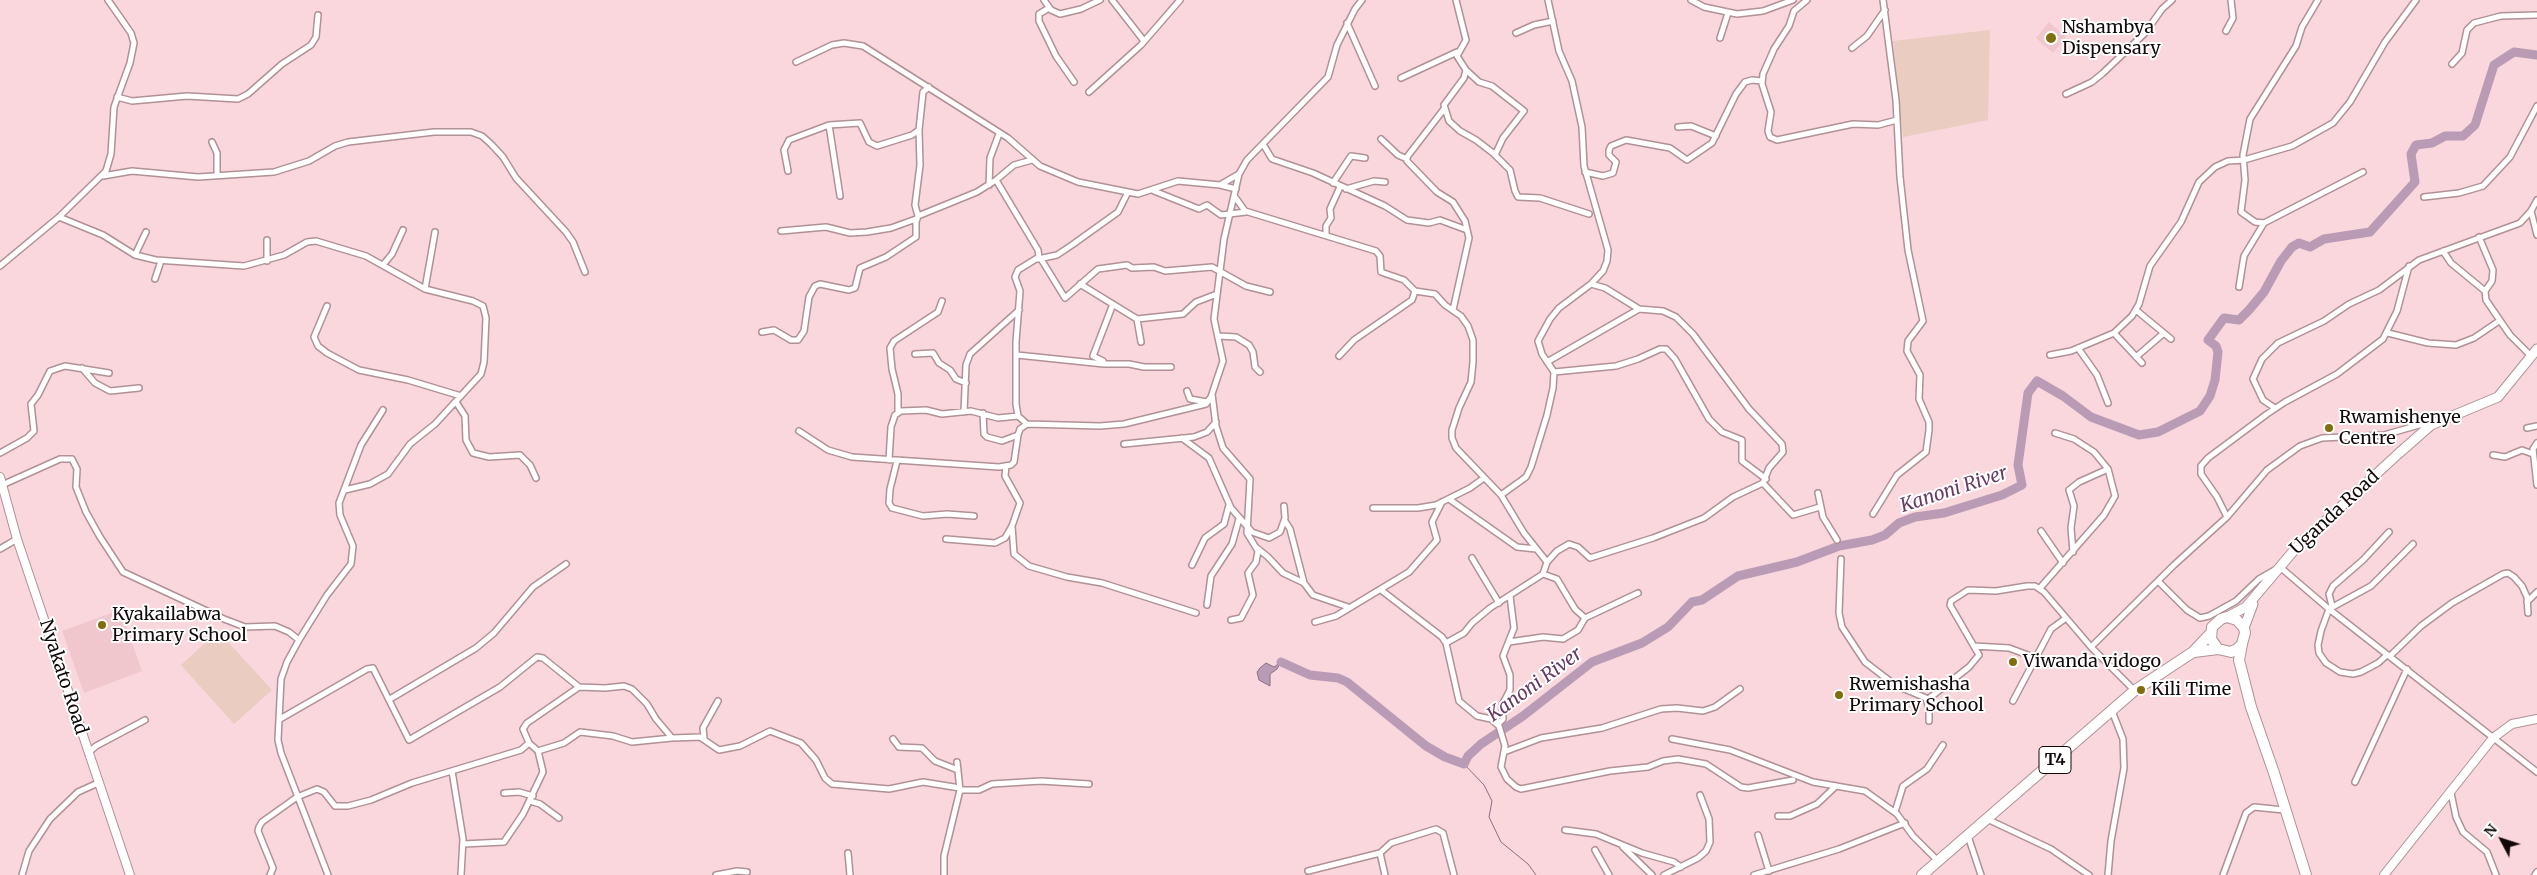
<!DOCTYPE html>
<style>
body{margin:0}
#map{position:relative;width:2537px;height:875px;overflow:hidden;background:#f9d7dc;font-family:Merriweather,serif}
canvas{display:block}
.north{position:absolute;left:2477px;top:815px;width:50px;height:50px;-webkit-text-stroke:4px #fff;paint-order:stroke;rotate:310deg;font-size:14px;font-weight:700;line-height:20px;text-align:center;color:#13090b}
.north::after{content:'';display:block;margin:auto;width:18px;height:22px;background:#13090b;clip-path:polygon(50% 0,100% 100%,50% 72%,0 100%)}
</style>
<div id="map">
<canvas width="2537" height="875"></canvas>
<div class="north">N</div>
</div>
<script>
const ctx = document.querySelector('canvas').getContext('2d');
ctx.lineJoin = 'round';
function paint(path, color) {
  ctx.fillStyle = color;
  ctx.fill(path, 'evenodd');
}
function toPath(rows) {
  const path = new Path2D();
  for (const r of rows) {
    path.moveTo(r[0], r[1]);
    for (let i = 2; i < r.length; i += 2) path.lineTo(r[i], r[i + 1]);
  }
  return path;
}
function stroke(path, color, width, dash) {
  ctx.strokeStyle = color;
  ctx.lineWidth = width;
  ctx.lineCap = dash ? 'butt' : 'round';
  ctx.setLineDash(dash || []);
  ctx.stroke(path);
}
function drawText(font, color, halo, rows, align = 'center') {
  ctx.font = font + ' Merriweather,serif';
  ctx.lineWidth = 4;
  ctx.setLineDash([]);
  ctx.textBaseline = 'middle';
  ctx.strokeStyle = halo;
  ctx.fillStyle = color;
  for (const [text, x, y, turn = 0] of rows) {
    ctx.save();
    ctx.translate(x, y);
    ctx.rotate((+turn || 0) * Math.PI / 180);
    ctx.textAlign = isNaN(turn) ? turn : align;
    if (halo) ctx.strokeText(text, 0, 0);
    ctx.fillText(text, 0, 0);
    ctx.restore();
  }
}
const built = toPath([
 [2049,22,2066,37,2053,53,2036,38],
 [120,610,142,671,84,693,62,631]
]);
const green = toPath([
 [1990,30,1988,120,1903,137,1893,41],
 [218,631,272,690,234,724,181,665]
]);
const water = toPath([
 [1281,662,1277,669,1270,674,1270,686,1259,680,1257,672,1260,668,1266,663,1274,667,1281,662]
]);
const stream = toPath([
 [1464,764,1484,785,1492,801,1489,817,1501,842,1528,864,1536,875]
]);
const river = toPath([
 [1281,662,1310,675,1338,678,1347,682,1426,746,1445,757,1464,764,1468,756,1481,744,1523,716,1592,662,1642,643,1668,627,1692,602,1702,600,1738,576,1797,562,1839,546,1872,540,1885,535,1899,523,1915,517,1944,513,2002,495,2022,485,2018,465,2028,393,2037,381,2063,396,2091,417,2139,435,2158,432,2200,411,2210,396,2215,380,2218,352,2216,346,2208,340,2224,318,2239,320,2249,310,2264,292,2281,261,2292,247,2299,243,2310,247,2324,239,2370,232,2415,182,2411,154,2416,145,2432,143,2445,136,2463,136,2475,125,2494,65,2514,52,2537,55]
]);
const street = toPath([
 [1044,0,1051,10,1060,14,1081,9,1100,0],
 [1112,0,1144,41],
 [1456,0,1466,40,1457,56,1466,70,1464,78,1444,105,1449,121,1460,131,1476,140,1493,153,1510,170,1515,191,1518,197,1540,198,1589,214],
 [1691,0,1704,7,1737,14,1763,11,1793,0],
 [1807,0,1794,11,1789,26,1774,49,1763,74,1762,84,1771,112,1768,131,1770,137,1777,140,1853,124,1878,125,1897,120],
 [2318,0,2302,27,2296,46,2250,119,2243,155,2245,180,2241,212,2255,222,2264,223,2363,172],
 [1049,8,1039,14,1039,21,1056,56,1074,82],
 [1347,23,1375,86],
 [2226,31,2233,18,2231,0],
 [1516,33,1534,25,1553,21],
 [1720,38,1728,13],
 [1852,48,1867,36,1885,10],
 [796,62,832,45,844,43,863,46,1008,138,1040,166,1078,182,1138,194,1178,181,1220,185,1239,174],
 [2452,64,2462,53,2467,30,2474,23,2501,16,2537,15],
 [1466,70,1479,82,1492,86,1524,111,1503,138,1495,155],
 [1401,78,1457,52],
 [1089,92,1141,45,1180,0],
 [2066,94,2092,82,2103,73,2145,33,2162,9,2172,0],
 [117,97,132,101,187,96,238,99,248,94,282,64,311,45,316,37,318,15],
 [1444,109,1407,157,1407,161,1437,192,1453,202,1465,221,1469,238,1453,310],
 [829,125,840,196],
 [1678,127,1691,126,1716,136],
 [1381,139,1398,155,1407,159],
 [212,142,217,153,217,175],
 [1263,144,1272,159,1313,173,1385,206,1407,220,1429,223,1440,220,1467,230],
 [788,171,784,150,789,140,829,125,860,123,869,142,877,146,912,135,919,130,923,92,929,87],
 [1585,172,1603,176,1613,173,1616,162,1609,155,1609,150,1611,146,1626,140,1670,148,1687,160,1712,143,1736,94,1745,82,1752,80,1762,81],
 [103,176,132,171,198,177,274,172,309,161,335,146,348,142,434,132,471,132,482,136,491,144,503,157,516,178,566,232,573,242,585,272],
 [996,180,1038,250,1039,257,1018,270,1015,277,1020,291,1016,342,1016,404,1018,416,1027,424],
 [1333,183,1351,156,1365,158],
 [989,185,990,158,999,134],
 [1220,185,1236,189],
 [1346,189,1374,181,1385,182],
 [1154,191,1199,209,1207,205,1221,215,1246,212],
 [1235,197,1245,211,1376,251,1380,256,1381,272,1404,280,1415,291,1435,294,1445,305,1461,316,1468,326,1473,340,1473,362,1471,382,1459,408,1452,430,1452,438,1456,448,1501,495,1524,533,1547,562,1557,551,1569,544,1578,547,1590,558,1653,538,1704,518,1733,497,1763,483,1769,468,1783,452,1782,444,1749,409,1693,334,1676,317,1663,311,1639,309,1605,288,1591,284,1603,271,1607,261,1608,250,1584,166,1582,127,1572,81,1559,51,1548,0],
 [2424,197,2459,193,2483,186,2510,157,2537,106],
 [2531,211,2537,235],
 [918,216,915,205,920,165,919,130],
 [59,217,103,235,135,255,156,260,244,266,284,255,307,242,316,241,366,256,425,289,473,301,483,306,486,318,484,362,481,374,435,424,410,444,388,474,370,484,345,490],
 [781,231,826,227,850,233,867,232,891,228,916,219],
 [1326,235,1326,226,1331,218,1330,209,1340,187],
 [2479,237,2493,270,2492,281,2485,291,2486,300,2510,335,2531,356],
 [267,240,267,261],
 [2443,251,2451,263,2485,291],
 [135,255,146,232],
 [1038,259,1057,255,1072,245,1118,212,1127,194],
 [1041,259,1065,298,1098,269,1127,265,1132,268,1154,267,1165,271,1212,267,1246,286,1270,292],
 [383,265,392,254,403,230],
 [0,266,59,217,106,171,111,154,114,107,130,63,134,43,131,33,108,0],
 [155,279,161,261],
 [1080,284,1137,319,1141,342],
 [2239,287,2244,256,2264,223],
 [425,289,435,232],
 [327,306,314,337,318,346,327,353,359,370,408,380,461,396],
 [2136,310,2171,339],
 [1137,319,1183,314,1196,302,1217,294],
 [762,332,774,330,791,340,798,340,804,331,809,297,815,286,820,284,849,290,855,288,860,268,886,257,916,237,916,222,918,216,977,192,996,180,1014,165,1032,160],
 [2114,333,2142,363],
 [2388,333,2428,343,2456,345,2474,338,2499,321],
 [1219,336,1236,337,1249,345,1253,352,1255,367,1260,372],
 [2078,348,2097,375,2108,403],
 [915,354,933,353,939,363,950,370,956,379,966,383],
 [1017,355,1104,364,1129,364,1144,367,1171,367],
 [2050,355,2071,351,2114,333,2132,316,2139,304,2150,266,2181,222,2199,182,2215,167,2228,161,2244,160,2292,146,2333,123,2350,102,2385,42,2416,0],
 [1339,356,1354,340,1412,300,1415,291],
 [2136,357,2164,333],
 [1103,361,1093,356,1113,304],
 [1547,362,1639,309],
 [82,368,95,383,110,391,139,388],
 [1554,372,1616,366,1638,359,1660,349,1666,349,1675,359,1709,419,1722,432,1742,440,1742,461,1766,479],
 [1187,391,1190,399,1207,402],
 [1212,394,1216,426,1223,448,1250,479,1247,533,1258,551,1256,562,1248,573,1253,595,1241,618,1231,620],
 [456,402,465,416,466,440,473,453,489,457,520,455,530,465,536,478],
 [2275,408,2263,400,2253,379,2262,359,2278,343,2324,321,2349,304,2379,290,2419,260,2520,223,2531,211,2537,200],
 [964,412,966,365,970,354,1019,310],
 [898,413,898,394,892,369,890,348,894,341,938,312,942,301],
 [983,413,984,434,987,437,1002,441,1018,435],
 [2527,428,2537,426],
 [799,431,828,450,852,457,999,467,1011,465,1014,462,1018,435,1020,429,1027,424,1100,426,1124,424,1206,404,1211,397,1223,361,1214,319,1224,239,1239,174,1247,160,1328,77,1337,45,1355,9,1362,0],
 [1182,438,1209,458,1231,508,1252,532,1269,538,1280,532,1285,518,1284,506],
 [2537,443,2533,449,2537,485],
 [1124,444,1194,437,1207,432,1216,422],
 [0,453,27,438,34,431,31,404,38,395,50,371,65,366,109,373],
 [2493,455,2505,457,2522,450,2533,454],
 [889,460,891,427,895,415,901,411,926,410,942,414,971,411,998,418,1018,416],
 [897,461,890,489,889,503,892,508,923,516,947,514,974,516],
 [1763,483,1793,515,1820,507],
 [2,485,60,459,72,459,77,469,76,487,86,512,100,537,123,572,224,619,245,627,275,626,289,632,299,640],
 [1818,493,1823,517,1837,540],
 [1501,495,1526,477,1531,467,1547,415,1553,388,1554,372,1542,354,1538,341,1550,319,1559,308,1591,284],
 [1449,499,1517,547,1536,549],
 [1373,508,1418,508,1436,505,1470,488,1484,478],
 [1873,514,1897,475,1926,452,1929,430,1929,422,1919,399,1920,375,1907,351,1908,341,1923,321,1908,250,1900,177,1896,100,1883,0],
 [2227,517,2217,497,2201,474,2201,466,2208,458,2267,414,2285,402,2337,374,2383,339,2397,311,2409,266],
 [1285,521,1290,529,1304,583],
 [1012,526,1014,554,1029,566,1067,577,1102,583,1196,613],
 [2041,531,2063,563],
 [946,539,995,543,1005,538,1012,526,1020,503,1005,476,1006,466],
 [1257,548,1268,557,1283,573,1304,583,1313,595,1348,607],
 [0,549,17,539],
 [2073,552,2071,528,2074,506,2069,490,2079,482,2108,469],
 [1472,558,1499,603],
 [1841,559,1839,613,1842,627,1865,662,1895,685,1926,698,1929,709,1929,721],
 [1192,565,1205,538,1224,524,1229,505],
 [1543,574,1557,579,1575,609,1585,618,1638,593],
 [2158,581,2187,610,2200,618,2209,616,2236,601,2259,579,2280,567,2329,609,2537,772],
 [2040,588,2104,515,2115,496,2108,469,2094,452,2074,439,2055,433],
 [1381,590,1442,637,1446,643,1459,701,1477,716,1491,719,1499,726,1505,746,1501,767,1507,779,1516,787,1521,789,1610,771,1648,767,1663,761,1678,759,1706,764,1741,787,1748,788,1793,780],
 [2527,602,2537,592],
 [1207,605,1211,576,1232,544,1239,519],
 [2332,606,2329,594,2333,586,2363,560,2389,532],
 [1315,622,1336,616,1409,572,1437,540,1432,522,1442,502],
 [1509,642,1543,637,1563,639,1578,630,1585,618],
 [1446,643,1464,633,1472,623,1490,608,1543,574,1547,562],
 [1974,646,2009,648,2036,658],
 [2091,647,2174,565,2227,517,2267,470,2300,446,2322,438,2384,435,2419,425,2431,425],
 [2387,655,2378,663,2361,672,2353,674,2340,672,2326,663,2319,653,2318,645,2321,631,2329,609,2371,586,2413,544],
 [2390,656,2421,626,2452,603,2503,574,2508,573,2514,577,2522,586,2527,597,2528,613],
 [390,699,476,648,494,633,533,587,566,564],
 [1927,700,1969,667,1979,655,1950,605,1951,601,1968,590,1996,591,2027,586,2035,586,2044,592,2091,647,2134,690],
 [2013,701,2051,629,2066,618],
 [280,719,367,669,373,668,409,740,500,687,537,657,543,658,579,687,605,688,624,686,632,689,647,704,656,719,672,738,700,737,719,750,740,746,770,731,801,743,816,760,825,778,832,784,889,789,923,782,960,788],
 [1498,724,1503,719,1502,705,1510,690,1510,675,1503,656,1514,628,1510,596],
 [704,738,703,728,718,701],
 [893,739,899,747,922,748,935,761,958,770],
 [1672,739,1730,750,1813,782,1865,791,1897,814,1913,836,1938,861],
 [538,751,564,743,580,732,613,736,632,742,672,738],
 [1504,752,1541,738,1602,728,1661,709,1677,708,1703,711,1715,707,1740,689],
 [88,753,96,746,145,720],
 [452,771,463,839,461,875],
 [2355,782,2407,669],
 [960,790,979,790,992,784,1041,781,1089,784],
 [504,793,519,792,533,796],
 [2451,793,2456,817,2463,832,2487,852,2496,875],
 [530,801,540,804,559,818],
 [1895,812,1903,786,1927,769,1943,745],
 [1778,816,1790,816,1817,804,1836,786],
 [1987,819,2051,849,2089,875],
 [1565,830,1596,834,1642,853,1674,862,1681,867],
 [1758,835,1769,871],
 [1968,836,1981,875],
 [463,844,504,842,523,814,543,772,538,751,529,743],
 [1623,847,1652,875],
 [1595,850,1609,875],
 [848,853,850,875],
 [1380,853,1385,875],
 [1308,871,1380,853,1391,843,1436,829,1443,833,1454,875],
 [22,875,29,851,50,819,78,792,98,783],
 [270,875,273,868,258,831,259,827,262,822,297,797,317,789,324,792,335,806,348,806,371,800,412,783,521,750,529,743,523,729,527,723,579,687],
 [328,875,281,753,278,740,281,679,287,662,299,640,327,595,351,564,353,546,340,515,339,503,361,445,383,410],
 [716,875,737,871,747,872],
 [944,875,944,856,960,790,957,762],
 [1664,875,1698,858,1706,851,1710,842,1709,819,1700,795],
 [1754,875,1839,849,1905,823],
 [2108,875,2111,841,2124,768,2123,739,2112,711],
 [2223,875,2246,813,2254,807,2284,810],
 [2535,875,2537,872]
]);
const secondary = toPath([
 [0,477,17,539,130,875],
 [2384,875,2493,738,2512,724,2537,719]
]);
const primary = toPath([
 [2227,617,2246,607,2296,548,2398,454,2431,425,2498,397,2537,349],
 [2244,628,2253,604]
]);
const highway = toPath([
 [2242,644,2239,660,2251,707,2274,773,2306,875],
 [2194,652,2218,649,2231,652,2237,649,2242,644,2245,633,2244,628,2237,620,2227,617,2221,619,2212,627,2211,639,2218,649],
 [1922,875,2134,691,2193,652,2211,633]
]);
const markers = [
 [2051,38,6,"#7f6e0b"],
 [2329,428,5,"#7f6e0b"],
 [102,625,5,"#7f6e0b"],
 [2013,662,5,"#7f6e0b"],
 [2141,690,5,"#7f6e0b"],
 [1839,695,5,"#7f6e0b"]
];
const shields = [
 [2055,760,32]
];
const shieldNames = [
 ["T4",2055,760]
];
const poiNames = [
 ["Nshambya",2062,28],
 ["Dispensary",2062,49],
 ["Rwamishenye",2339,418],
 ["Centre",2339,439],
 ["Kyakailabwa",112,615],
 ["Primary School",112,636],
 ["Viwanda vidogo",2023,662],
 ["Rwemishasha",1849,685],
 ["Primary School",1849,706],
 ["Kili Time",2151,690]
];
const streetNames = [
 ["Uganda Road",2335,513,-43],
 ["Nyakato Road",63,677,72]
];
const waterNames = [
 ["Kanoni River",1954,490,-18],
 ["Kanoni River",1535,685,-36]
];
paint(built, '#f1c7ce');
paint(green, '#eaccc0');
paint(water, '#ba9bb5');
stroke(water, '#886f82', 1);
stroke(stream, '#886f82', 1);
stroke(river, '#ba9bb5', 9);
stroke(street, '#b09196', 8);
stroke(secondary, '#b09196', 10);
stroke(primary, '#b09196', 11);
stroke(highway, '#b09196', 12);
stroke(street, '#fff', 5);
stroke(secondary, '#fff', 8);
stroke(primary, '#fff', 9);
stroke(highway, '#fff', 10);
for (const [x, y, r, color] of markers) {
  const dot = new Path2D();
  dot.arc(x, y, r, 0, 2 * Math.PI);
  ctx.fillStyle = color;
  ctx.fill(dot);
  stroke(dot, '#fff', 2);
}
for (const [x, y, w] of shields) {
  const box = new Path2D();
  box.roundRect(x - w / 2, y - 13.5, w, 27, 4);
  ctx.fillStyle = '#fff';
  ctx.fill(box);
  stroke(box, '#13090b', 1);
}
drawText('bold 16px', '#13090b', null, shieldNames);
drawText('18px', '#13090b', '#fff', poiNames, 'left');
drawText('18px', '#13090b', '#fff', streetNames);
drawText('italic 19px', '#673c62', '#fff', waterNames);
</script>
